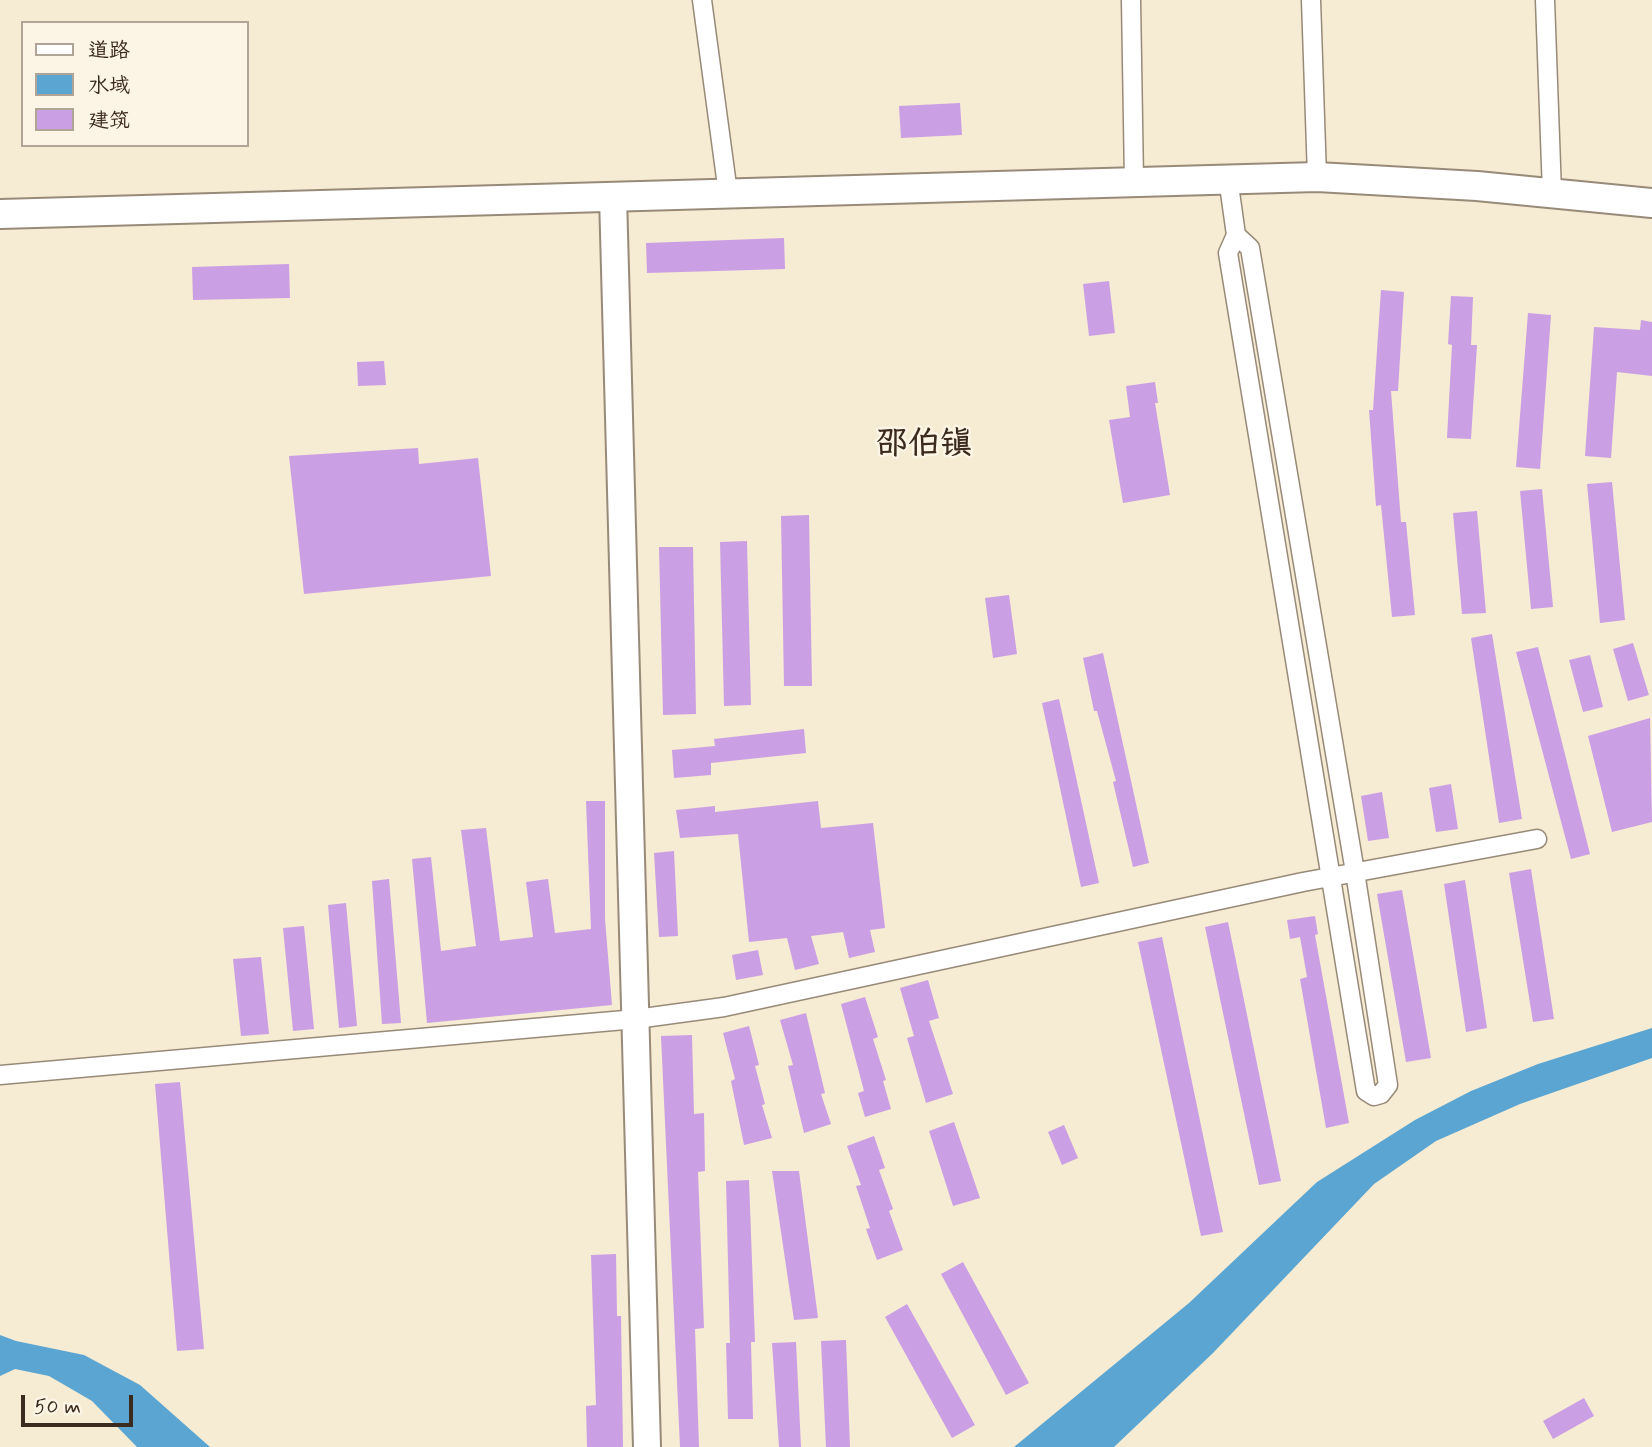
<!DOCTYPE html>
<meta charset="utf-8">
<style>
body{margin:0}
#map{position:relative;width:1652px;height:1447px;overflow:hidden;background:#f6ebd3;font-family:Mynerve,"LXGW WenKai TC",sans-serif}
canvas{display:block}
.legend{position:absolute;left:21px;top:21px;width:228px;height:126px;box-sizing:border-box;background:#fcf5e5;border:2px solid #afa495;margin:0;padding:9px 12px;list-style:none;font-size:21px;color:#3b2a1e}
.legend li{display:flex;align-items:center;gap:14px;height:35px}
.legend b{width:35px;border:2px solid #afa495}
.scale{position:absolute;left:21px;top:1395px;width:112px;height:32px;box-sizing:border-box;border:4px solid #3b2a1e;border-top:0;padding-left:9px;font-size:21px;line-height:24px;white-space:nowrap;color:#3b2a1e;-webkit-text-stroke:5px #fcf5e5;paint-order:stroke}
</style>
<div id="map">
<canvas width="1652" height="1447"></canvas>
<ul class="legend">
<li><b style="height:9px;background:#fff"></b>道路</li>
<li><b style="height:19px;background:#5aa5d2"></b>水域</li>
<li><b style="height:19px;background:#cb9fe4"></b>建筑</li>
</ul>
<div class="scale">50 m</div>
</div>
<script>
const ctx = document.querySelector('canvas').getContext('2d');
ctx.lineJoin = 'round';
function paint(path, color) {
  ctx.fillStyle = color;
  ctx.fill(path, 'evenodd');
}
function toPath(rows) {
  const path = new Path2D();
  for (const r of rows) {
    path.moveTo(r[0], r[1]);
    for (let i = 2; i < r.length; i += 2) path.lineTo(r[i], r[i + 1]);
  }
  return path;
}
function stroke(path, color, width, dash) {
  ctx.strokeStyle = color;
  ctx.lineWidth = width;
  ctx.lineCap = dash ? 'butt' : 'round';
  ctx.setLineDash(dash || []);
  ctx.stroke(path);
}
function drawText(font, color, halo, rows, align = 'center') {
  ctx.font = font + ' Mynerve,"LXGW WenKai TC",sans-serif';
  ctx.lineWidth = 5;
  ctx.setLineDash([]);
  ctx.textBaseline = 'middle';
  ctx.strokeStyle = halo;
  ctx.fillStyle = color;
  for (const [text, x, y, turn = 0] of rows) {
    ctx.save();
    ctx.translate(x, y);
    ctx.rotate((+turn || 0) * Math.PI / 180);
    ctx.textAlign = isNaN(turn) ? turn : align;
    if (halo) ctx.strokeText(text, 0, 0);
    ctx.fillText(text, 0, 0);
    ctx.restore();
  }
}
const water = toPath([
 [1652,1028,1652,1058,1520,1104,1436,1141,1374,1184,1213,1353,1114,1447,1014,1447,1189,1303,1317,1182,1415,1120,1471,1091,1538,1064],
 [0,1335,16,1341,84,1355,140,1385,210,1447,137,1447,92,1401,49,1376,15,1369,0,1376]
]);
const building = toPath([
 [960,103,962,135,901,138,899,106],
 [784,238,785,269,647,273,646,243],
 [289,264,290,298,193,300,192,267],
 [1109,281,1115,333,1089,336,1083,284],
 [1381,290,1404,292,1398,391,1391,391,1401,522,1406,522,1415,615,1392,617,1381,505,1376,506,1369,410,1373,410],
 [1451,296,1473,297,1471,345,1477,345,1471,439,1447,438,1452,345,1448,344],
 [1528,313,1551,315,1540,469,1516,467],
 [1641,320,1652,322,1652,376,1617,372,1611,458,1585,456,1594,327,1640,330],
 [384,361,386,385,358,386,357,362],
 [1155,382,1158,403,1155,403,1170,495,1123,503,1109,420,1130,417,1126,386],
 [418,448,419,464,478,458,491,576,304,594,289,456],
 [1612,482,1625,620,1600,623,1587,484],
 [1542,489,1553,607,1531,609,1520,491],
 [1477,511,1486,613,1462,614,1453,513],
 [809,515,812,686,784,686,781,516],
 [747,541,751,705,724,706,720,542],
 [659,547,693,547,696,714,663,715],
 [1009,595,1017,654,993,658,985,598],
 [1492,634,1522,819,1499,823,1471,638],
 [1633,643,1649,695,1628,701,1613,649],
 [1538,647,1590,854,1571,859,1516,652],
 [1103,653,1149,863,1133,867,1113,782,1116,781,1097,711,1094,711,1083,658],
 [1590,655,1603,707,1583,712,1569,660],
 [1059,699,1099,883,1081,887,1042,703],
 [1650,718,1652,822,1612,832,1588,736],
 [804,729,806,753,711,763,711,775,674,778,672,750,715,746,714,739],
 [1451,784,1458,829,1436,832,1429,788],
 [1382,792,1389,838,1368,841,1361,796],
 [586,801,605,801,605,919,612,1005,427,1023,412,859,431,857,441,951,476,946,461,830,486,828,500,941,533,937,526,882,548,879,555,933,591,929],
 [818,801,821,828,873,823,885,928,870,930,875,952,849,958,843,932,811,936,819,964,795,970,787,938,749,942,738,834,680,838,676,810,715,806,715,812],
 [674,851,678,936,659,937,654,853],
 [1531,869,1554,1019,1533,1022,1509,873],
 [389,879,401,1023,382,1024,372,881],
 [1465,880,1487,1028,1466,1032,1444,884],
 [1402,890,1431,1058,1406,1062,1377,894],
 [346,903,357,1026,339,1028,328,905],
 [1315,916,1318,934,1315,935,1349,1123,1326,1128,1300,979,1307,977,1300,937,1290,939,1287,920],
 [1228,922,1281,1181,1259,1185,1205,927],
 [304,926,314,1029,293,1031,283,928],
 [1162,937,1223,1232,1201,1236,1138,942],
 [758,950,763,975,736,980,732,955],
 [261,957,269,1034,241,1036,233,959],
 [928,980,939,1018,929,1021,953,1094,926,1103,907,1038,914,1036,900,988],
 [865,997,878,1037,873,1039,886,1080,883,1081,891,1109,865,1117,858,1093,864,1091,841,1004],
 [806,1013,825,1093,821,1094,831,1124,804,1133,788,1066,793,1065,780,1020],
 [749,1026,759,1065,755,1066,765,1104,762,1105,772,1138,744,1145,731,1081,735,1079,723,1033],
 [692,1035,694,1114,704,1113,705,1171,698,1172,704,1328,695,1329,699,1447,680,1447,661,1036],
 [180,1082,204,1349,177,1351,155,1084],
 [954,1122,980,1198,953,1206,929,1131],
 [1064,1125,1078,1158,1062,1165,1048,1132],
 [874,1136,885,1168,879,1170,893,1209,889,1211,903,1250,877,1260,866,1229,870,1228,856,1186,861,1185,847,1146],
 [772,1171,799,1171,818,1318,794,1320],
 [749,1180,755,1342,751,1342,753,1419,728,1419,726,1343,730,1343,726,1181],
 [616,1254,617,1316,621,1316,623,1447,587,1447,586,1406,596,1405,591,1255],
 [963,1262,1029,1383,1006,1395,941,1274],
 [907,1304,975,1425,952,1438,885,1317],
 [846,1340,850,1447,826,1447,821,1341],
 [796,1342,801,1447,779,1447,772,1343],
 [1584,1398,1594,1416,1553,1439,1543,1421]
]);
const street = toPath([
 [702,0,728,193],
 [1131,0,1134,181],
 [1311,0,1317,177],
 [1545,0,1552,193],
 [1228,178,1236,235],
 [1236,235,1250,248,1355,872,1388,1085,1381,1094,1374,1096,1366,1091,1228,253,1236,235],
 [0,1075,636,1019,724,1007,1303,882,1537,839]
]);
const secondary = toPath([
 [613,196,647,1447]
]);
const primary = toPath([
 [0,214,1317,177,1477,186,1652,203]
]);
const districtNames = [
 ["邵伯镇",924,446]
];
paint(water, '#5aa5d2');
paint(building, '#cb9fe4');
stroke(street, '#988a78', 21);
stroke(secondary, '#988a78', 30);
stroke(primary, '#988a78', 32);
stroke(street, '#fff', 18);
stroke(secondary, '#fff', 26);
stroke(primary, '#fff', 28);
drawText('bold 32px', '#3b2a1e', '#fcf5e5', districtNames);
</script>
